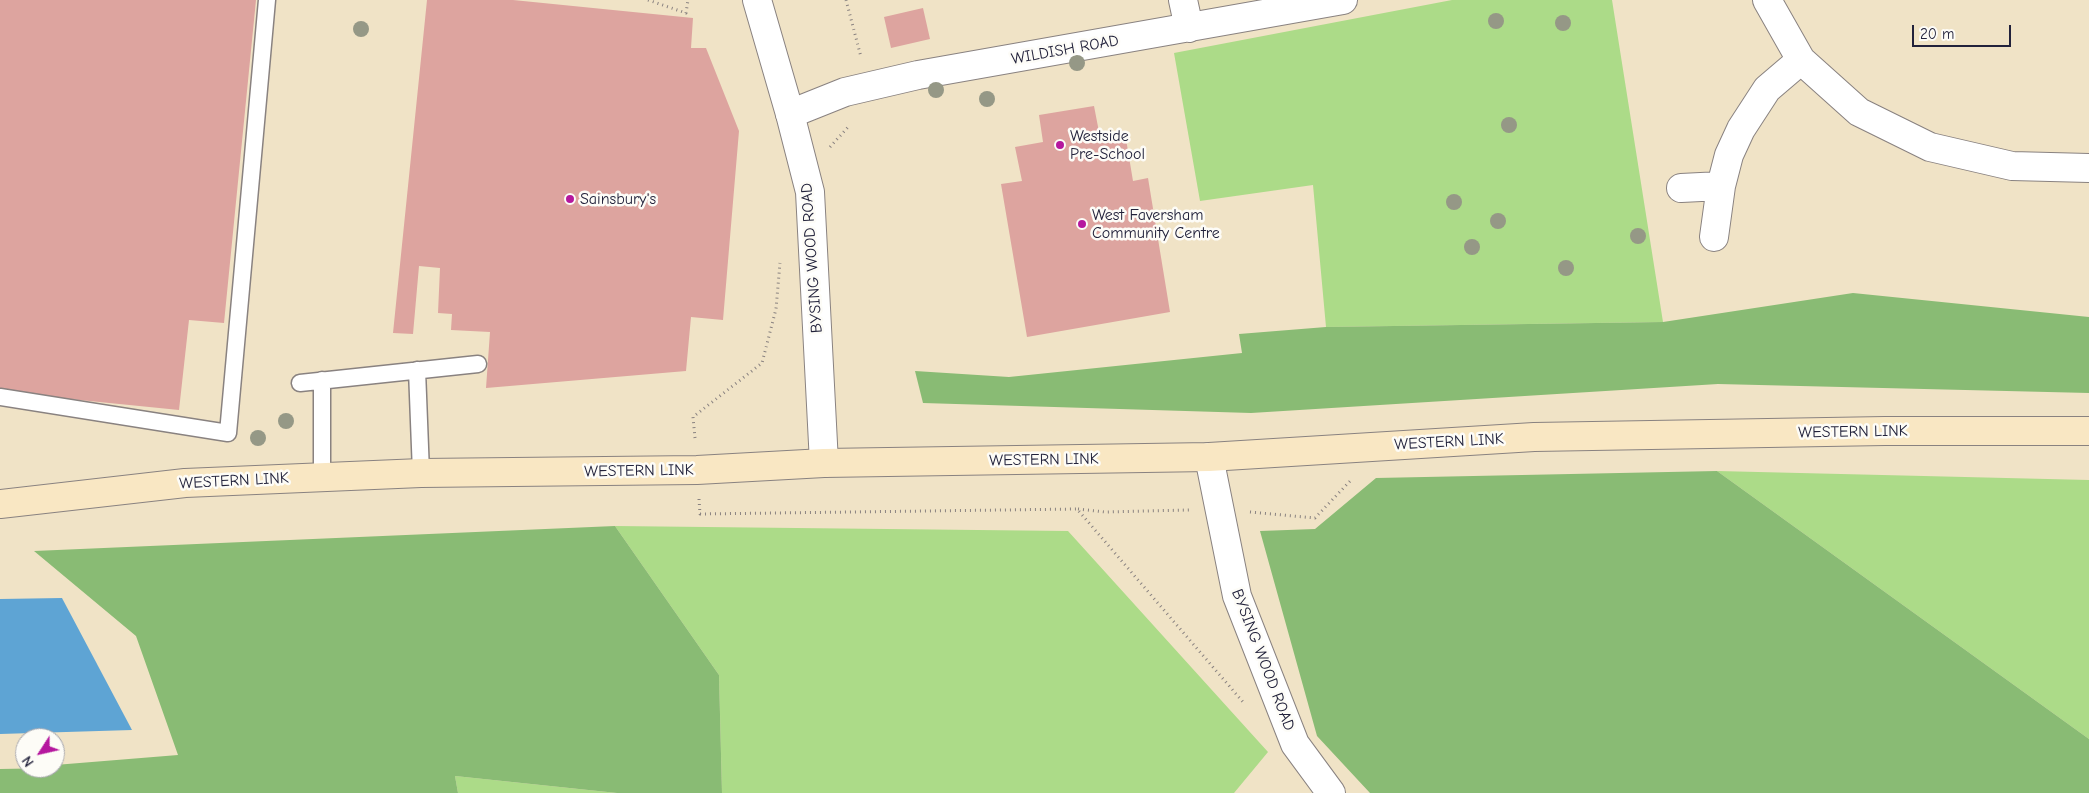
<!DOCTYPE html>
<style>
body{margin:0}
#map{position:relative;width:2089px;height:793px;overflow:hidden;background:#f0e3c6;font-family:"Comic Neue",sans-serif}
canvas{display:block}
.north{position:absolute;left:15px;top:728px;width:50px;height:50px;box-sizing:border-box;background:#fdfcf7;border:1px solid #a5a5ac;border-radius:50%;rotate:235deg;font-size:14px;font-weight:700;line-height:20px;text-align:center;color:#22223b}
.north::after{content:'';display:block;margin:auto;width:18px;height:22px;background:#b5179e;clip-path:polygon(50% 0,100% 100%,50% 72%,0 100%)}
.scale{position:absolute;left:1912px;top:25px;width:99px;height:22px;box-sizing:border-box;border:2px solid #22223b;border-top:0;padding-left:6px;font-size:15px;line-height:18px;white-space:nowrap;color:#22223b;-webkit-text-stroke:4px #fdfcf7;paint-order:stroke}
</style>
<div id="map">
<canvas width="2089" height="793"></canvas>
<div class="north">N</div>
<div class="scale">20 m</div>
</div>
<script>
const ctx = document.querySelector('canvas').getContext('2d');
ctx.lineJoin = 'round';
function paint(path, color) {
  ctx.fillStyle = color;
  ctx.fill(path, 'evenodd');
}
function toPath(rows) {
  const path = new Path2D();
  for (const r of rows) {
    path.moveTo(r[0], r[1]);
    for (let i = 2; i < r.length; i += 2) path.lineTo(r[i], r[i + 1]);
  }
  return path;
}
function stroke(path, color, width, dash) {
  ctx.strokeStyle = color;
  ctx.lineWidth = width;
  ctx.lineCap = dash ? 'butt' : 'round';
  ctx.setLineDash(dash || []);
  ctx.stroke(path);
}
function drawText(font, color, halo, rows, align = 'center') {
  ctx.font = font + ' "Comic Neue",sans-serif';
  ctx.lineWidth = 5;
  ctx.setLineDash([]);
  ctx.textBaseline = 'middle';
  ctx.strokeStyle = halo;
  ctx.fillStyle = color;
  for (const [text, x, y, turn = 0] of rows) {
    ctx.save();
    ctx.translate(x, y);
    ctx.rotate((+turn || 0) * Math.PI / 180);
    ctx.textAlign = isNaN(turn) ? turn : align;
    if (halo) ctx.strokeText(text, 0, 0);
    ctx.fillText(text, 0, 0);
    ctx.restore();
  }
}
const green = toPath([
 [1452,0,1612,0,1663,322,1326,327,1313,185,1200,201,1174,53],
 [1717,471,2089,480,2089,739],
 [615,526,1068,531,1268,752,1234,793,722,793,719,675],
 [455,776,617,793,458,793]
]);
const forest = toPath([
 [1853,293,2089,317,2089,393,1718,384,1251,413,923,403,915,371,1009,377,1242,353,1239,334,1326,327,1663,322],
 [1717,471,2089,739,2089,793,1370,793,1317,736,1260,531,1315,529,1376,478],
 [615,526,719,675,722,793,617,793,455,776,458,793,0,793,0,769,55,768,55,765,178,755,136,636,34,551]
]);
const water = toPath([
 [62,598,132,730,0,734,0,599]
]);
const building = toPath([
 [0,0,256,0,224,323,189,320,179,410,0,392],
 [427,0,513,0,693,18,691,48,706,48,739,131,723,320,691,317,686,371,486,388,490,332,451,330,452,314,438,313,440,268,419,266,413,334,393,333],
 [923,8,930,39,891,48,884,17],
 [1094,106,1100,137,1125,133,1133,181,1148,178,1170,312,1027,337,1001,184,1022,181,1015,147,1043,142,1039,115]
]);
const path = toPath([
 [648,0,686,13,688,0],
 [846,0,861,57],
 [830,147,849,126],
 [695,438,693,417,762,363,776,309,780,263],
 [699,499,700,514,1077,509,1243,702],
 [1078,509,1105,512,1189,510],
 [1250,512,1315,518,1352,479]
]);
const service = toPath([
 [417,370,421,473],
 [300,383,478,364],
 [0,397,228,433,267,0],
 [322,477,322,380]
]);
const minor = toPath([
 [1183,0,1189,28],
 [1767,0,1801,60,1859,112,1930,147,2012,166,2089,168],
 [790,114,845,92,918,75,1343,0],
 [1681,188,1721,186],
 [1714,237,1721,186,1729,155,1741,129,1767,89,1801,60]
]);
const tertiary = toPath([
 [757,0,790,114,810,192,824,463],
 [1209,457,1237,596,1295,744,1331,793]
]);
const secondary = toPath([
 [0,504,185,483,421,473,697,470,824,463,1209,457,1534,437,1885,431,2089,431]
]);
const trees = [
 [1496,21],
 [1563,23],
 [361,29],
 [1077,63],
 [936,90],
 [987,99],
 [1509,125],
 [1454,202],
 [1498,221],
 [1638,236],
 [1472,247],
 [1566,268],
 [286,421],
 [258,438]
];
const markers = [
 [1060,145,5,"#b5179e"],
 [570,199,5,"#b5179e"],
 [1082,224,5,"#b5179e"]
];
const streetNames = [
 ["WILDISH ROAD",1065,50,-10],
 ["BYSING WOOD ROAD",812,258,-94],
 ["WESTERN LINK",1853,432,-1],
 ["WESTERN LINK",1449,442,-3],
 ["WESTERN LINK",1044,460,-1],
 ["WESTERN LINK",639,471,-1],
 ["WESTERN LINK",234,481,-3],
 ["BYSING WOOD ROAD",1263,660,69]
];
const poiNames = [
 ["Westside",1070,136],
 ["Pre-School",1070,154],
 ["Sainsbury's",580,199],
 ["West Faversham",1092,215],
 ["Community Centre",1092,233]
];
paint(green, '#acdb88');
paint(forest, '#89bb74');
paint(water, '#5ea4d4');
paint(building, '#dda49f');
stroke(service, '#898280', 19);
stroke(minor, '#898280', 30);
stroke(tertiary, '#898280', 30);
stroke(secondary, '#898280', 30);
stroke(path, '#898280', 3, [1, 4]);
stroke(service, '#fff', 16);
stroke(minor, '#fff', 28);
stroke(tertiary, '#fff', 28);
stroke(secondary, '#f9e7c3', 28);
ctx.fillStyle = '#959886';
for (const [x, y] of trees) {
  ctx.beginPath();
  ctx.arc(x, y, 8, 0, 2 * Math.PI);
  ctx.fill();
}
for (const [x, y, r, color] of markers) {
  const dot = new Path2D();
  dot.arc(x, y, r, 0, 2 * Math.PI);
  ctx.fillStyle = color;
  ctx.fill(dot);
  stroke(dot, '#fdfcf7', 2);
}
drawText('16px', '#22223b', '#fdfcf7', streetNames);
drawText('16px', '#22223b', '#fdfcf7', poiNames, 'left');
</script>
